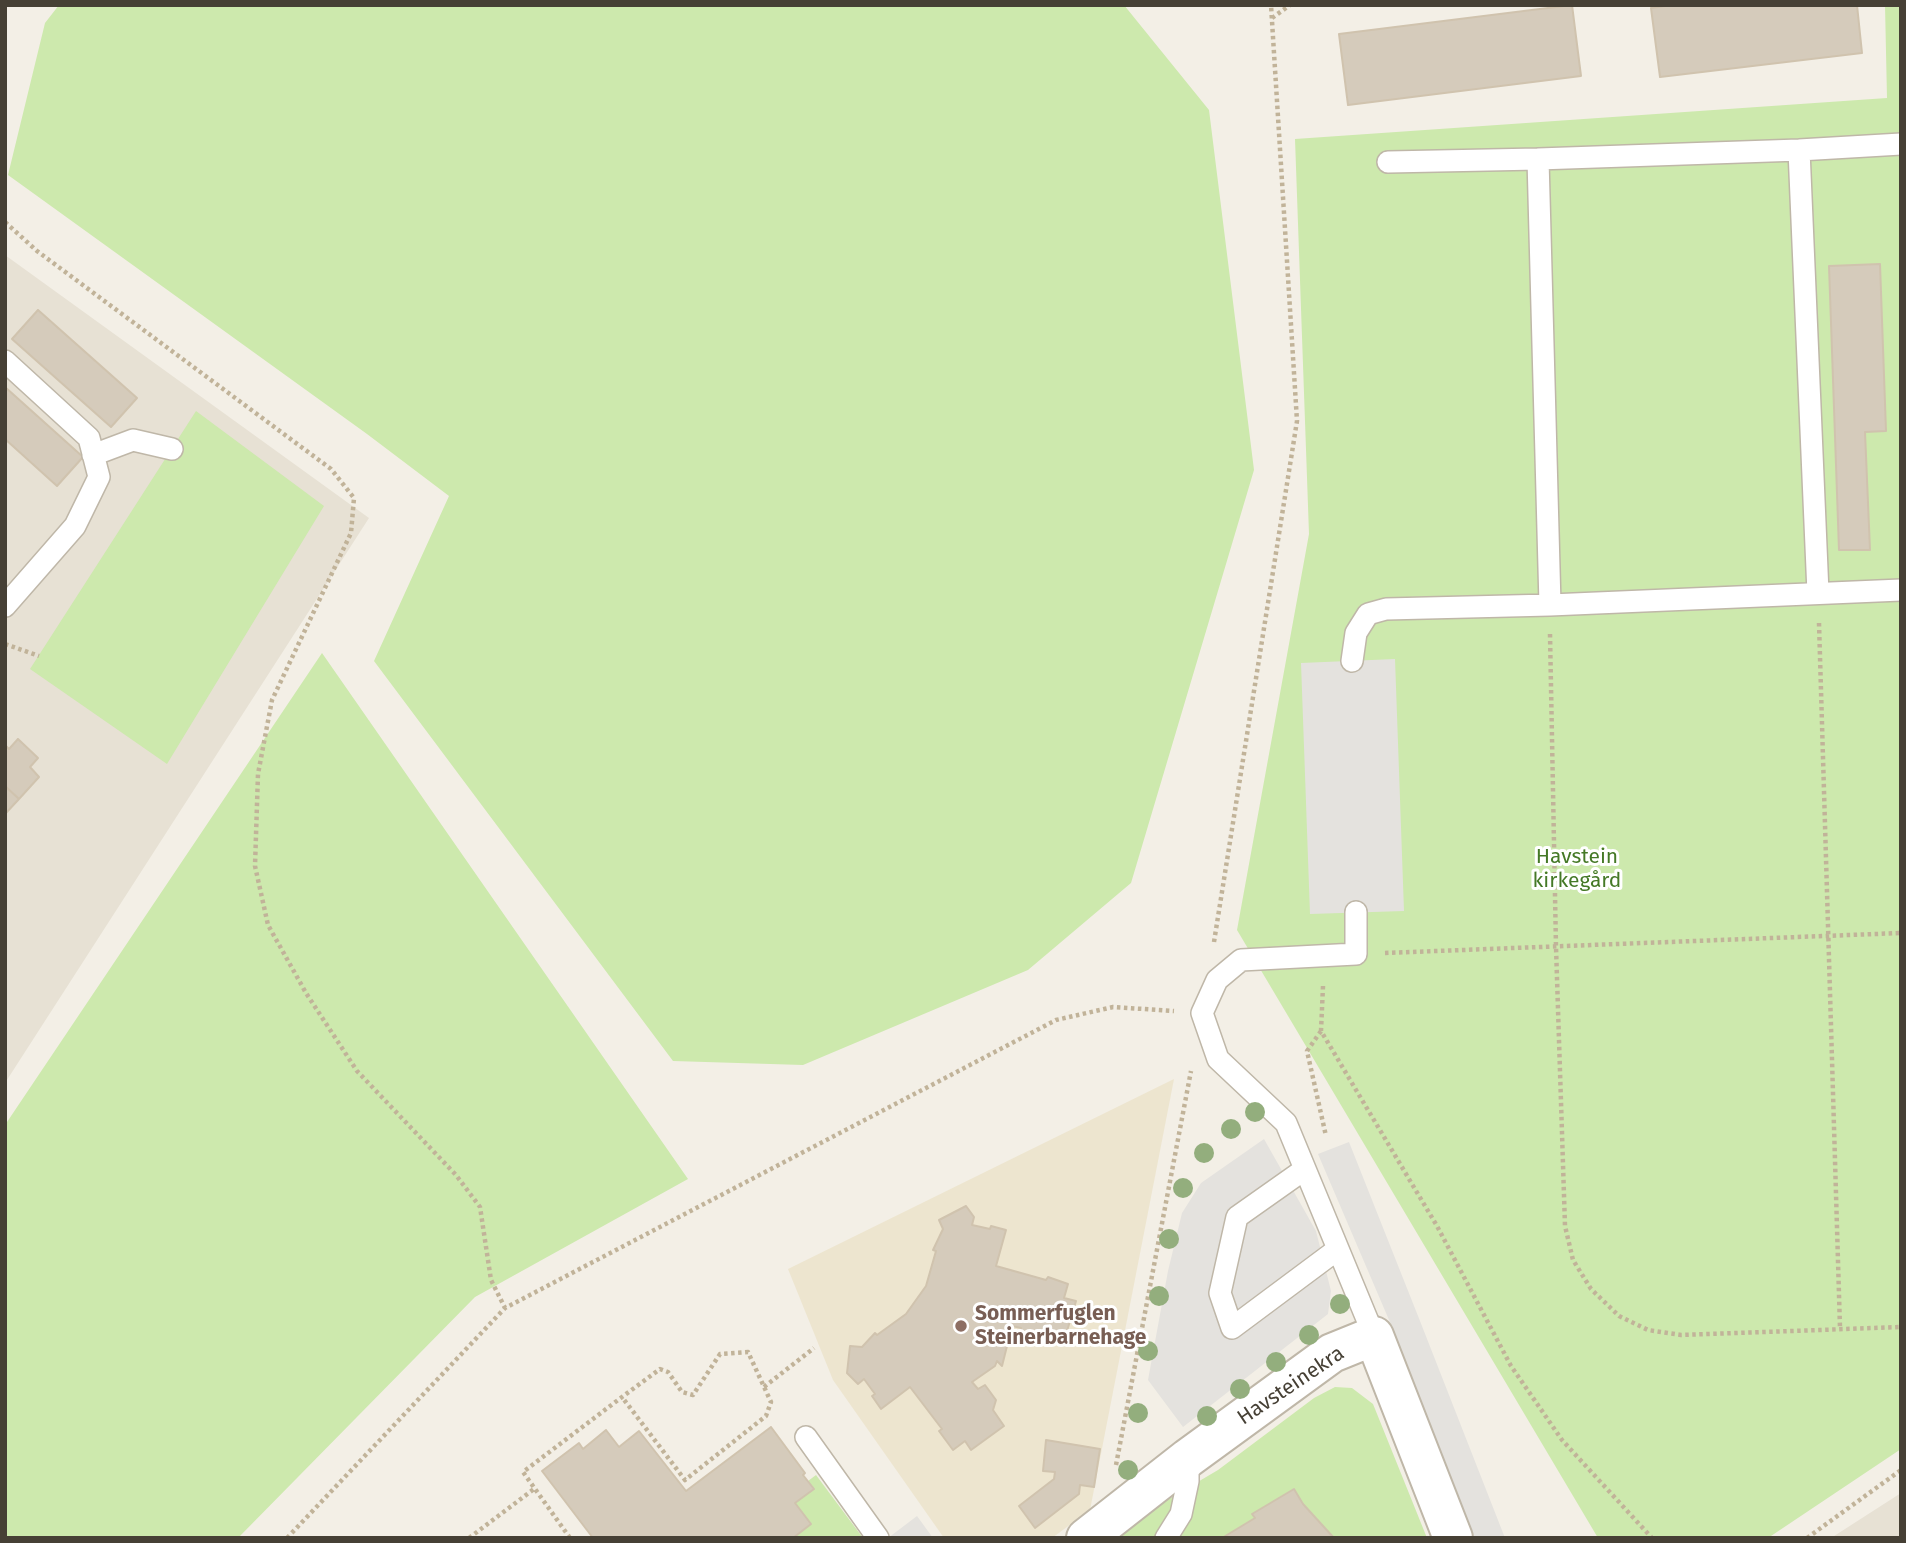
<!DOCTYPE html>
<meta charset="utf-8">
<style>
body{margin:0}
#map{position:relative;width:1906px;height:1543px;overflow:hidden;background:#f3efe6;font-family:"Fira Sans",sans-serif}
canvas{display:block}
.frame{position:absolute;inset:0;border:7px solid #464035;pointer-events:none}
</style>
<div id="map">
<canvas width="1906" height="1543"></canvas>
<div class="frame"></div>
</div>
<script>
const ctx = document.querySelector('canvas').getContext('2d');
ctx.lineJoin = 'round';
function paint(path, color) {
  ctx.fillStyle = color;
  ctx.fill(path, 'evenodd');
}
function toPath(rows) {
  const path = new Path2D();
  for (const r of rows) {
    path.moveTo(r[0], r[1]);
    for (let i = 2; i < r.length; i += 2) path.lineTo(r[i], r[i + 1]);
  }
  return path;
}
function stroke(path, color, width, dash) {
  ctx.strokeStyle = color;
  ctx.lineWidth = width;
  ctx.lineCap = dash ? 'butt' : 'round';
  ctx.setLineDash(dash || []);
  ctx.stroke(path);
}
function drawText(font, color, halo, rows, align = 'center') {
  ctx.font = font + ' "Fira Sans",sans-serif';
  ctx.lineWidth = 6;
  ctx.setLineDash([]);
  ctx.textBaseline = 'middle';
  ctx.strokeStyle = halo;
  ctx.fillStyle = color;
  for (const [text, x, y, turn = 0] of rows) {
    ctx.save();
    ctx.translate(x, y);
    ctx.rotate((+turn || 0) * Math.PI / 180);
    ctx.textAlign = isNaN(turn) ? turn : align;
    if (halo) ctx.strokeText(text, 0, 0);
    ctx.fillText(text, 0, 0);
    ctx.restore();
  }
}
const residential = toPath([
 [5,255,369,518,5,1083],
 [1901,1493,1901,1538,1831,1538]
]);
const education = toPath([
 [1174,1079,1090,1510,1052,1538,944,1538,833,1380,788,1269]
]);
const green = toPath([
 [59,5,1124,5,1209,110,1254,470,1131,883,1028,970,803,1065,673,1061,374,661,449,496,367,434,8,175,45,23],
 [1885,5,1901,5,1901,1449,1768,1538,1598,1538,1237,930,1309,534,1295,139,1887,98],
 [196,411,324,506,167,764,30,669],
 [322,653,688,1179,475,1297,238,1538,5,1538,5,1125],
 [1335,1387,1352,1388,1373,1404,1427,1538,1114,1538,1152,1509,1218,1470,1314,1398],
 [816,1475,863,1538,793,1538,811,1524,795,1503,814,1489,808,1481]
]);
const parking = toPath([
 [1395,659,1404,911,1310,914,1301,663],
 [1264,1139,1316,1231,1331,1291,1328,1314,1183,1427,1148,1380,1168,1271,1182,1213,1201,1183],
 [1349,1142,1420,1321,1505,1538,1475,1538,1395,1334,1318,1154],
 [917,1516,933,1538,888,1538]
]);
const building = toPath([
 [1572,5,1581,76,1348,105,1339,34,1572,5],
 [1672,5,1857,5,1862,53,1660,77,1651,8,1672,5],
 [1880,264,1886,431,1865,432,1870,550,1839,550,1829,266,1880,264],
 [38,310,137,398,111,427,12,339,38,310],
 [5,387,83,457,57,486,5,439,5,387],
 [18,739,38,758,30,767,39,777,19,799,5,786,5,745,9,749,18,739],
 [5,786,19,799,5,814,5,786],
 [966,1206,974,1217,972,1225,990,1229,991,1226,1006,1230,996,1266,1046,1280,1048,1277,1068,1284,1064,1298,1076,1301,1064,1341,1043,1334,1041,1342,1035,1344,1025,1342,1020,1332,1021,1328,1012,1326,1002,1366,997,1361,995,1366,972,1382,978,1389,985,1385,996,1400,993,1410,1004,1426,971,1450,965,1441,953,1450,939,1431,942,1429,910,1387,881,1409,872,1396,875,1394,864,1379,858,1384,847,1373,850,1346,862,1347,875,1333,877,1335,906,1314,926,1286,936,1251,933,1250,943,1229,939,1220,966,1206],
 [771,1427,805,1473,803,1475,814,1489,795,1503,811,1524,793,1538,593,1538,542,1471,579,1443,583,1449,606,1430,619,1447,639,1431,686,1491,771,1427],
 [1046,1440,1100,1449,1094,1487,1080,1485,1079,1494,1035,1528,1019,1506,1054,1479,1055,1472,1043,1471,1046,1440],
 [1294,1489,1303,1504,1334,1538,1222,1538,1255,1518,1252,1514,1294,1489]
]);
const path = toPath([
 [1272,18,1290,5],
 [5,222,37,251,331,469,354,498,351,533,272,700,258,774,255,866,268,925,306,993,357,1071,456,1175,480,1207,491,1280,505,1308],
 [1819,623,1840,1328],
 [1550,634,1556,947,1565,1226,1573,1260,1591,1289,1619,1316,1648,1330,1681,1335,1901,1327],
 [5,644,39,656],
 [1214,942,1297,421,1271,5],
 [1385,953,1901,933],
 [1323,986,1321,1031,1437,1226,1511,1366,1562,1440,1652,1538],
 [1321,1031,1307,1051,1326,1136],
 [764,1387,814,1348],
 [1116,1465,1191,1071],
 [287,1538,505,1308,1056,1020,1113,1007,1174,1011],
 [469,1538,534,1489],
 [570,1538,523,1472,622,1397,660,1369,668,1372,682,1392,693,1395,720,1354,748,1352,771,1402,766,1416,685,1480,622,1397],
 [1807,1538,1901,1470]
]);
const service = toPath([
 [1799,150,1818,593],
 [1388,162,1538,159],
 [5,361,89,438,99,477,75,526,5,606],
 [93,455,133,440,172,449],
 [1550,605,1538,159,1799,150,1901,144],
 [1352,661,1356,633,1368,614,1386,609,1550,605,1901,590],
 [1356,912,1356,954,1241,960,1217,980,1202,1013,1218,1059,1286,1123,1374,1336],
 [1305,1169,1237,1217,1220,1293,1232,1328,1338,1249],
 [806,1437,878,1538],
 [1166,1538,1181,1514,1188,1481,1188,1458]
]);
const minor = toPath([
 [1086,1538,1188,1458,1332,1353,1374,1336,1453,1538]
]);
const trees = [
 [1255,1112],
 [1231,1129],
 [1204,1153],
 [1183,1188],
 [1169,1239],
 [1159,1296],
 [1340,1304],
 [1309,1335],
 [1148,1351],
 [1276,1362],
 [1240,1389],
 [1138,1413],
 [1207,1416],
 [1128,1470]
];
const markers = [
 [961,1326,7,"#8d6e63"]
];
const parkNames = [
 ["Havstein",1577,857],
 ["kirkegård",1577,881]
];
const educationNames = [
 ["Sommerfuglen",975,1314],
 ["Steinerbarnehage",975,1338]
];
const streetNames = [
 ["Havsteinekra",1291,1386,-34]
];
paint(residential, '#e7e1d4');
paint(education, '#ede5cf');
paint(green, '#cde9ad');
paint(parking, '#e4e2de');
paint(building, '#d5cbbb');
stroke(building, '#d0c3ae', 2);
stroke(service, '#bfb7a8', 24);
stroke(minor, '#bfb7a8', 42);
stroke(path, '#c1b399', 4.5, [3.5, 3.5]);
stroke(service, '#fff', 21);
stroke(minor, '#fff', 38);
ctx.fillStyle = '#93ae7d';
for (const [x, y] of trees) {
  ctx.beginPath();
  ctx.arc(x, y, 10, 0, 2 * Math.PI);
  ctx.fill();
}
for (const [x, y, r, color] of markers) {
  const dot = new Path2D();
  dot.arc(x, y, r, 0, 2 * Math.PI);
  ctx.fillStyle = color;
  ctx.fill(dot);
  stroke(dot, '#fff', 2.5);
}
drawText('21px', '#457927', '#fff', parkNames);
drawText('bold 21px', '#785e54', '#fff', educationNames, 'left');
drawText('21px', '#464035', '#fff', streetNames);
</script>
